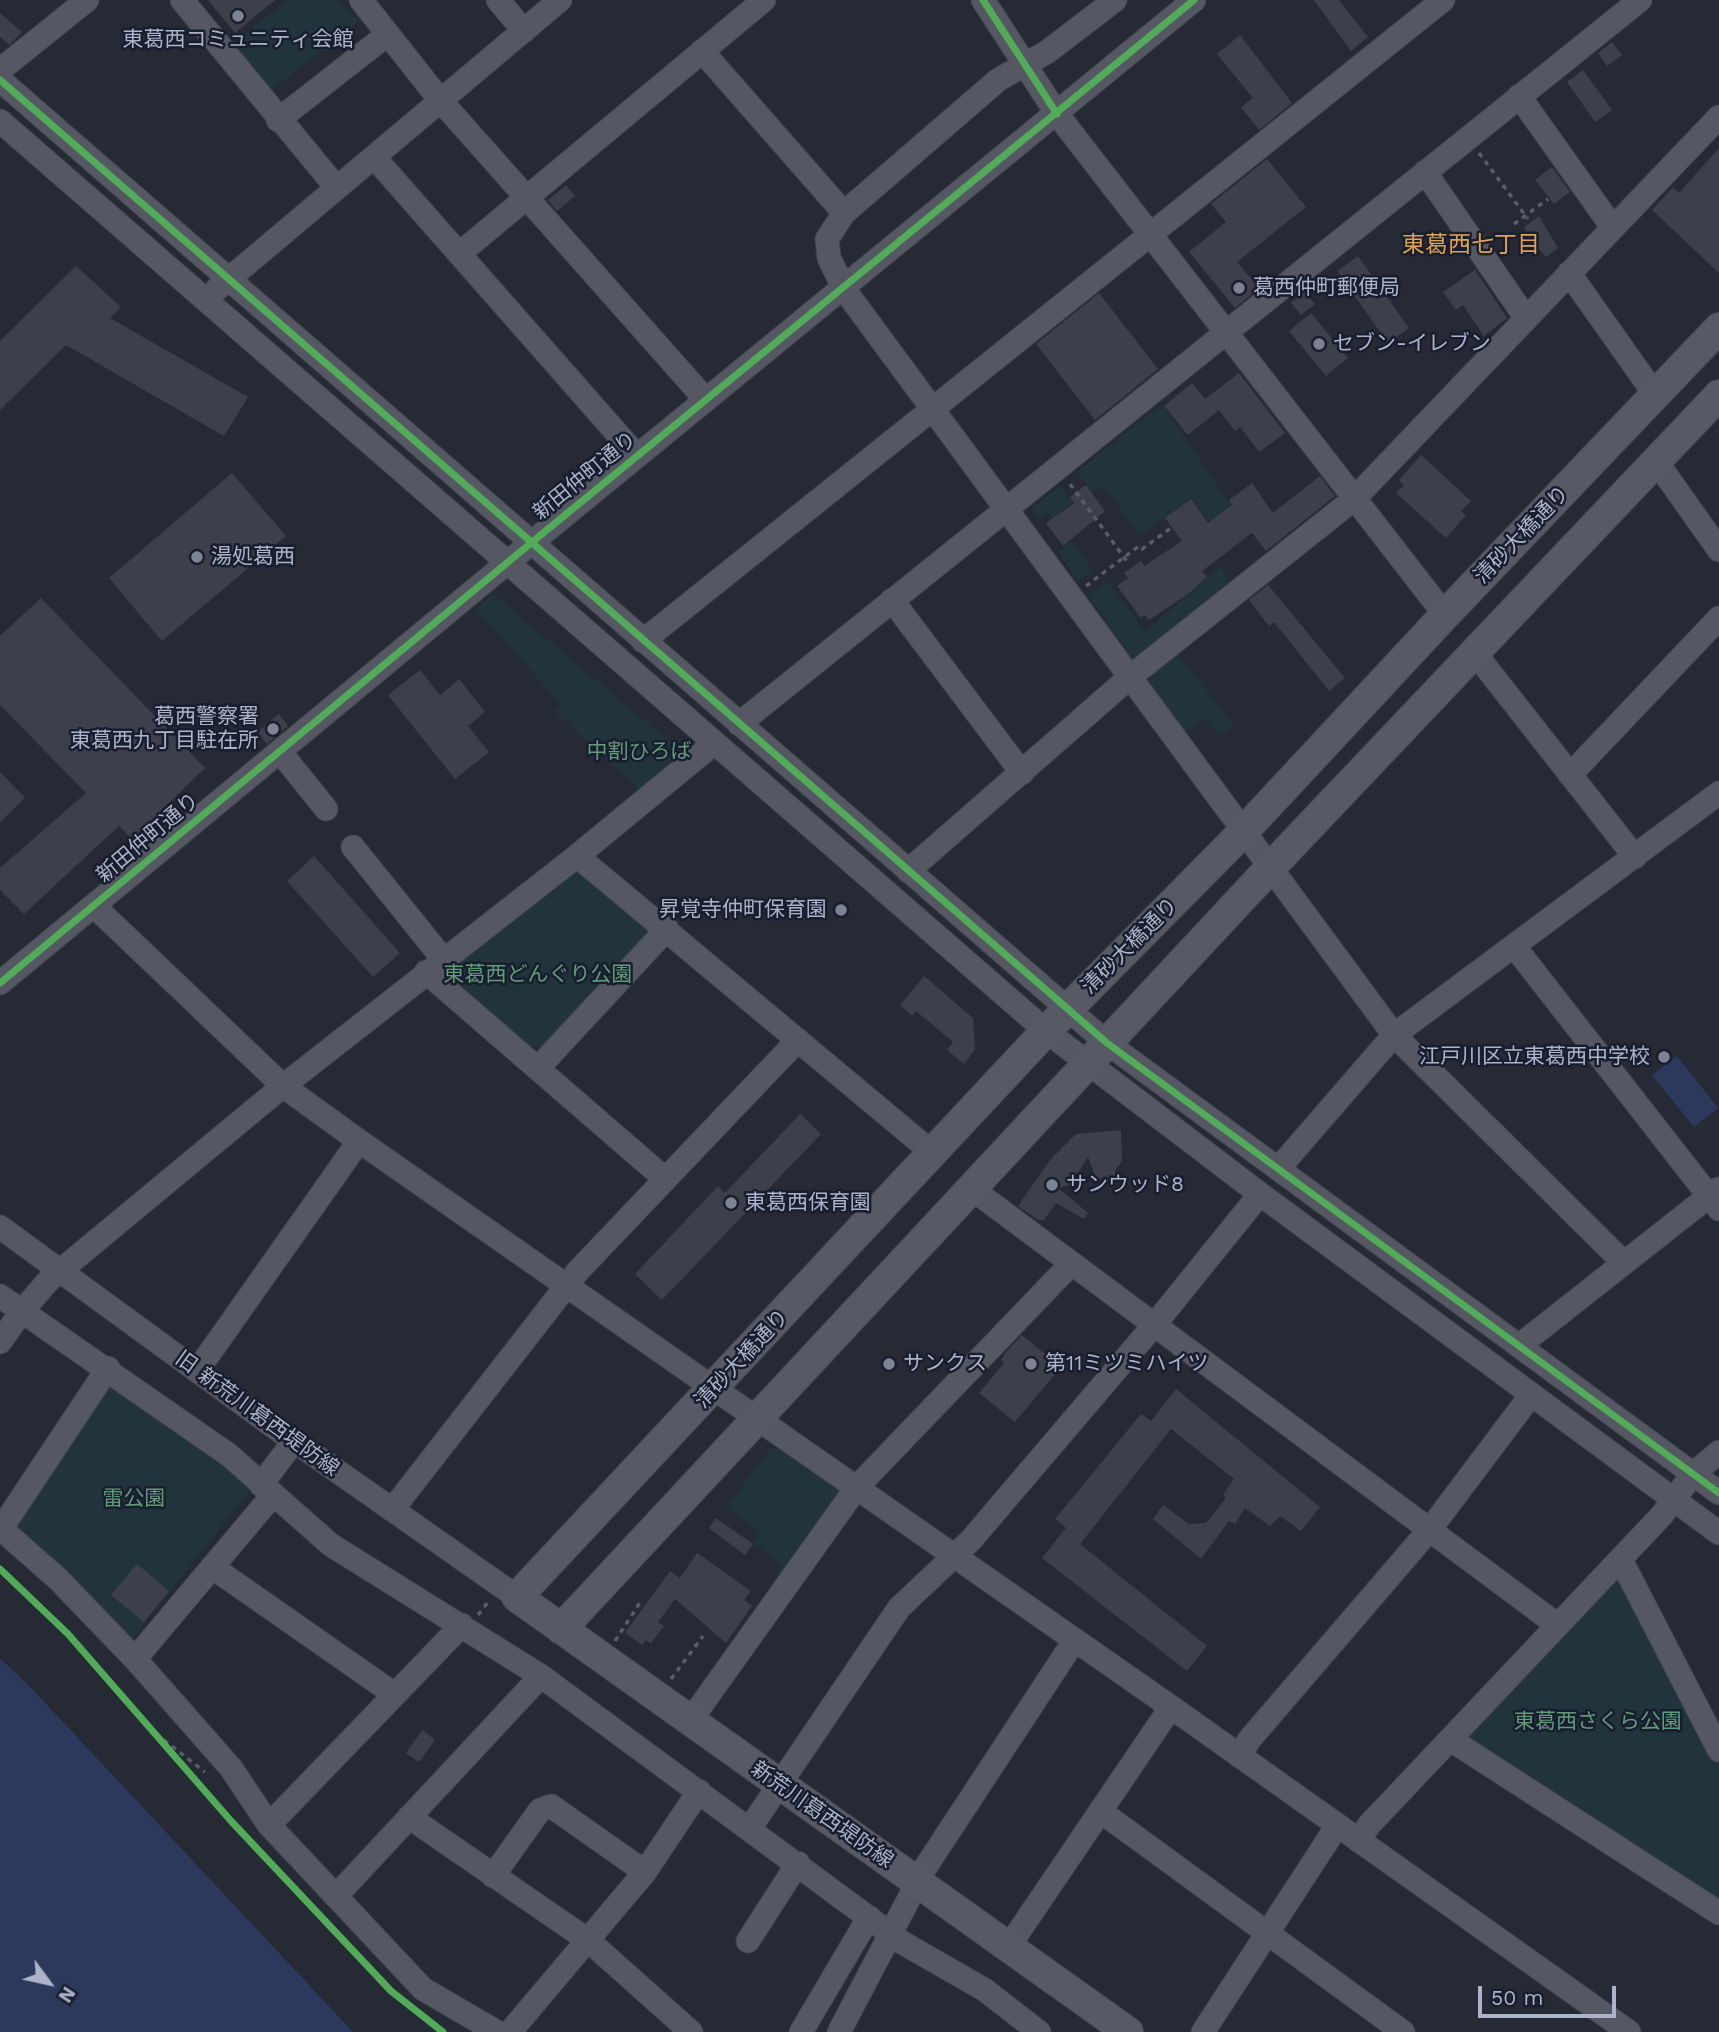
<!DOCTYPE html>
<meta charset="utf-8">
<style>
body{margin:0}
#map{position:relative;width:1719px;height:2032px;overflow:hidden;background:#252a35;font-family:"Work Sans",sans-serif}
canvas{display:block}
.north{position:absolute;left:14px;top:1948px;width:70px;height:70px;-webkit-text-stroke:5px #181e2f;paint-order:stroke;rotate:123deg;font-size:19px;font-weight:700;line-height:28px;text-align:center;color:#adb3c8}
.north::after{content:'';display:block;margin:auto;width:24px;height:32px;background:#adb3c8;clip-path:polygon(50% 0,100% 100%,50% 72%,0 100%)}
.scale{position:absolute;left:1478px;top:1986px;width:138px;height:32px;box-sizing:border-box;border:4px solid #adb3c8;border-top:0;padding-left:9px;font-size:21px;line-height:24px;white-space:nowrap;color:#adb3c8;-webkit-text-stroke:5px #181e2f;paint-order:stroke}
</style>
<div id="map">
<canvas width="1719" height="2032"></canvas>
<div class="north">N</div>
<div class="scale">50 m</div>
</div>
<script>
const ctx = document.querySelector('canvas').getContext('2d');
ctx.lineJoin = 'round';
function paint(path, color) {
  ctx.fillStyle = color;
  ctx.fill(path, 'evenodd');
}
function toPath(rows) {
  const path = new Path2D();
  for (const r of rows) {
    path.moveTo(r[0], r[1]);
    for (let i = 2; i < r.length; i += 2) path.lineTo(r[i], r[i + 1]);
  }
  return path;
}
function stroke(path, color, width, dash) {
  ctx.strokeStyle = color;
  ctx.lineWidth = width;
  ctx.lineCap = dash ? 'butt' : 'round';
  ctx.setLineDash(dash || []);
  ctx.stroke(path);
}
function drawText(font, color, halo, rows, align = 'center') {
  ctx.font = font + ' "Work Sans","Noto Sans JP",sans-serif';
  ctx.lineWidth = 5;
  ctx.setLineDash([]);
  ctx.textBaseline = 'middle';
  ctx.strokeStyle = halo;
  ctx.fillStyle = color;
  for (const [text, x, y, turn = 0] of rows) {
    ctx.save();
    ctx.translate(x, y);
    ctx.rotate((+turn || 0) * Math.PI / 180);
    ctx.textAlign = isNaN(turn) ? turn : align;
    if (halo) ctx.strokeText(text, 0, 0);
    ctx.fillText(text, 0, 0);
    ctx.restore();
  }
}
const green = toPath([
 [287,0,338,0,359,21,268,93,233,44],
 [1162,404,1231,506,1209,522,1191,499,1139,536,1110,493,1099,487,1092,492,1077,472],
 [1060,486,1073,502,1053,518,1048,512,1039,519,1031,509],
 [1072,542,1093,571,1078,581,1058,552],
 [1220,567,1232,583,1137,658,1132,657,1088,595,1108,581,1145,632],
 [493,594,682,752,640,790,554,711,560,703,476,609],
 [1177,653,1234,725,1219,736,1203,718,1185,734,1149,683,1152,672],
 [580,867,654,930,552,1048,530,1047,457,985,460,960],
 [111,1384,255,1484,133,1638,122,1636,17,1533,16,1524],
 [771,1448,783,1449,842,1490,785,1580,776,1574,782,1565,753,1543,760,1533,726,1507],
 [1616,1574,1719,1760,1719,1906,1462,1740]
]);
const water = toPath([
 [1677,1056,1718,1108,1694,1127,1652,1075],
 [0,1658,34,1691,353,2032,0,2032]
]);
const building = toPath([
 [208,0,275,0,235,33],
 [1314,0,1339,0,1368,37,1351,51],
 [0,13,22,32,9,45,0,37],
 [1240,35,1292,103,1259,130,1241,107,1253,98,1217,54],
 [1612,42,1622,55,1607,66,1598,53],
 [1583,70,1612,110,1595,122,1567,82],
 [1719,148,1719,273,1652,210,1673,187,1679,193],
 [1267,159,1306,207,1237,262,1259,288,1235,308,1189,252,1226,222,1211,204],
 [1552,167,1570,192,1554,204,1535,180],
 [566,185,575,196,557,211,548,200],
 [1539,216,1558,248,1546,257,1523,232,1526,230,1524,227],
 [1358,256,1409,328,1388,343,1337,271],
 [76,266,121,307,110,318,248,397,224,436,66,345,0,410,0,341],
 [1475,270,1507,318,1484,336,1463,305,1456,310,1443,292],
 [1304,291,1315,304,1301,315,1291,303],
 [1099,293,1158,369,1095,420,1036,344],
 [1311,313,1348,358,1326,376,1289,331],
 [1239,373,1285,433,1259,452,1240,427,1235,431,1219,410,1188,435,1164,406,1192,383,1205,399],
 [1421,455,1471,501,1461,511,1466,515,1446,538,1396,493,1404,485,1399,480],
 [232,473,286,536,162,641,109,578],
 [1320,476,1335,496,1266,551,1252,533,1202,571,1207,577,1188,594,1149,620,1145,615,1141,618,1117,586,1128,578,1124,573,1141,561,1144,566,1182,541,1165,518,1191,499,1208,523,1232,505,1229,500,1252,483,1273,513],
 [1086,485,1105,511,1063,546,1046,523,1074,503,1070,497],
 [1268,585,1345,678,1329,691,1274,622,1269,626,1249,600],
 [41,598,205,768,132,839,119,826,24,914,0,890,0,868,86,793,0,705,0,636],
 [420,670,440,695,459,679,485,712,468,726,489,752,455,779,388,695],
 [279,714,288,726,267,744,257,732],
 [0,772,25,798,0,822],
 [314,856,400,953,373,977,287,881],
 [924,976,973,1018,975,1049,964,1064,947,1050,953,1042,916,1011,912,1016,900,1005],
 [800,1114,821,1134,662,1300,635,1274,718,1186,725,1193],
 [1121,1130,1122,1161,1115,1170,1116,1177,1096,1179,1088,1157,1070,1185,1058,1188,1088,1213,1084,1219,1056,1203,1044,1220,1038,1220,1018,1206,1050,1160,1076,1134],
 [1022,1335,1061,1367,1015,1422,979,1393,1004,1363,1001,1360,1006,1352],
 [1176,1389,1320,1507,1301,1531,1280,1516,1270,1526,1245,1508,1235,1524,1229,1521,1201,1559,1153,1519,1163,1505,1189,1524,1206,1523,1226,1498,1223,1495,1234,1479,1171,1429,1080,1544,1207,1646,1187,1671,1042,1558,1066,1528,1055,1519,1141,1414,1151,1421],
 [716,1518,753,1544,745,1555,709,1528],
 [697,1553,751,1591,744,1600,752,1606,726,1643,675,1599,658,1622,664,1626,651,1643,646,1640,642,1645,625,1633,670,1571,680,1578],
 [137,1564,169,1591,144,1622,111,1595],
 [422,1730,435,1740,419,1762,406,1753]
]);
const path = toPath([
 [1479,153,1528,219],
 [1514,224,1548,199],
 [1070,484,1129,564],
 [1086,586,1139,546,1142,549,1171,528],
 [0,1569,68,1634,231,1821,391,1991,443,2032],
 [478,1615,488,1602],
 [615,1641,641,1601],
 [671,1679,703,1636],
 [164,1740,205,1772]
]);
const minor = toPath([
 [182,0,336,187],
 [361,0,440,100,706,400],
 [498,0,524,31],
 [983,0,1057,114,1445,615],
 [1115,0,1047,52,998,80,844,213,827,239,829,258,844,289,1394,1035,1624,1263],
 [702,51,844,213],
 [0,70,87,0],
 [0,80,1107,1043,1719,1493],
 [1519,96,1613,228],
 [278,120,388,34],
 [0,121,1046,1031,1260,1194,1719,1533],
 [374,157,637,456],
 [1425,172,1526,318],
 [459,254,764,0],
 [1569,273,1656,396],
 [217,289,560,0],
 [1656,461,1719,550],
 [892,600,1022,773],
 [643,641,1443,0],
 [1474,652,1635,857],
 [739,724,1640,0],
 [281,753,326,809],
 [1570,775,1719,618],
 [353,847,443,959],
 [577,856,934,1154],
 [908,871,1130,677,1354,499,1719,117],
 [94,906,283,1086,359,1141,1171,1707,1629,2032],
 [1514,946,1719,1209],
 [426,972,664,1178],
 [0,983,531,543,1194,0],
 [538,1068,667,929],
 [1278,1169,1394,1035,1719,793],
 [972,1189,1556,1624],
 [0,1227,277,1429,517,1597],
 [0,1296,229,1455,331,1545,541,1676,903,1943,985,1990,1039,2032],
 [0,1342,22,1311,49,1280,283,1086,577,856,713,744],
 [1520,1345,1718,1189],
 [197,1371,359,1141],
 [261,1485,294,1441],
 [392,1510,578,1271,798,1040],
 [0,1528,58,1579,135,1659,231,1768,269,1825,423,1989,497,2032],
 [1,1529,108,1368],
 [1621,1560,1719,1750],
 [212,1567,394,1694],
 [135,1659,272,1496],
 [690,1721,857,1487,1071,1264],
 [1451,1740,1719,1913],
 [1239,1756,1249,1740,1431,1528,1531,1395],
 [1100,1811,1403,2032],
 [409,1817,589,1941,691,2032],
 [269,1825,462,1625],
 [750,1828,899,1608,971,1540,1155,1324,1260,1194],
 [1359,1841,1369,1825,1662,1515,1693,1474,1719,1452],
 [493,1876,540,1810,551,1806,645,1872],
 [336,1896,541,1676],
 [748,1941,798,1863],
 [1009,1946,1171,1707],
 [510,2032,645,1872,699,1791],
 [801,2032,869,1917],
 [839,2032,925,1868,1074,1641],
 [1203,2032,1337,1826]
]);
const major = toPath([
 [561,1629,1270,868,1719,395],
 [1128,2032,517,1597,1046,1031,1243,832,1445,615,1719,328]
]);
const cycleway = toPath([
 [983,0,1057,114],
 [0,80,1107,1043,1719,1493],
 [0,983,531,543,1194,0],
 [0,1569,68,1634,231,1821,391,1991,443,2032]
]);
const markers = [
 [238,16,7,"#7d8395"],
 [1239,288,7,"#7d8395"],
 [1319,344,7,"#7d8395"],
 [197,557,7,"#7d8395"],
 [273,729,7,"#7d8395"],
 [841,910,7,"#7d8395"],
 [1664,1057,7,"#7d8395"],
 [1052,1185,7,"#7d8395"],
 [731,1203,7,"#7d8395"],
 [889,1364,7,"#7d8395"],
 [1031,1364,7,"#7d8395"]
];
const poiNames = [
 ["東葛西コミュニティ会館",238,40,"center"],
 ["葛西仲町郵便局",1253,288],
 ["セブン-イレブン",1333,344],
 ["湯処葛西",211,557],
 ["葛西警察署",259,717,"right"],
 ["東葛西九丁目駐在所",259,741,"right"],
 ["昇覚寺仲町保育園",827,910,"right"],
 ["江戸川区立東葛西中学校",1650,1057,"right"],
 ["サンウッド8",1066,1185],
 ["東葛西保育園",745,1203],
 ["サンクス",903,1364],
 ["第11ミツミハイツ",1045,1364]
];
const streetNames = [
 ["新田仲町通り",585,476,-39],
 ["清砂大橋通り",1522,535,-46],
 ["新田仲町通り",148,838,-40],
 ["清砂大橋通り",1130,946,-45],
 ["清砂大橋通り",742,1359,-47],
 ["旧 新荒川葛西堤防線",257,1414,36],
 ["新荒川葛西堤防線",822,1815,35]
];
const parkNames = [
 ["中割ひろば",639,752],
 ["東葛西どんぐり公園",538,975],
 ["雷公園",134,1499],
 ["東葛西さくら公園",1598,1722]
];
const neighbourhoodNames = [
 ["東葛西七丁目",1471,245]
];
paint(green, '#22343b');
paint(water, '#2c395c');
paint(building, '#3d404b');
stroke(minor, '#41444d', 25);
stroke(major, '#424751', 32);
stroke(path, '#585d66', 3.5, [5, 5]);
stroke(minor, '#555863', 23);
stroke(major, '#575a65', 30);
stroke(cycleway, '#51ab58', 7);
for (const [x, y, r, color] of markers) {
  const dot = new Path2D();
  dot.arc(x, y, r, 0, 2 * Math.PI);
  ctx.fillStyle = color;
  ctx.fill(dot);
  stroke(dot, '#181e2f', 2.5);
}
drawText('21px', '#adb3c8', '#181e2f', poiNames, 'left');
drawText('21px', '#adb3c8', '#181e2f', streetNames);
drawText('21px', '#629b77', '#181e2f', parkNames);
drawText('23px', '#dea351', '#181e2f', neighbourhoodNames);
</script>
